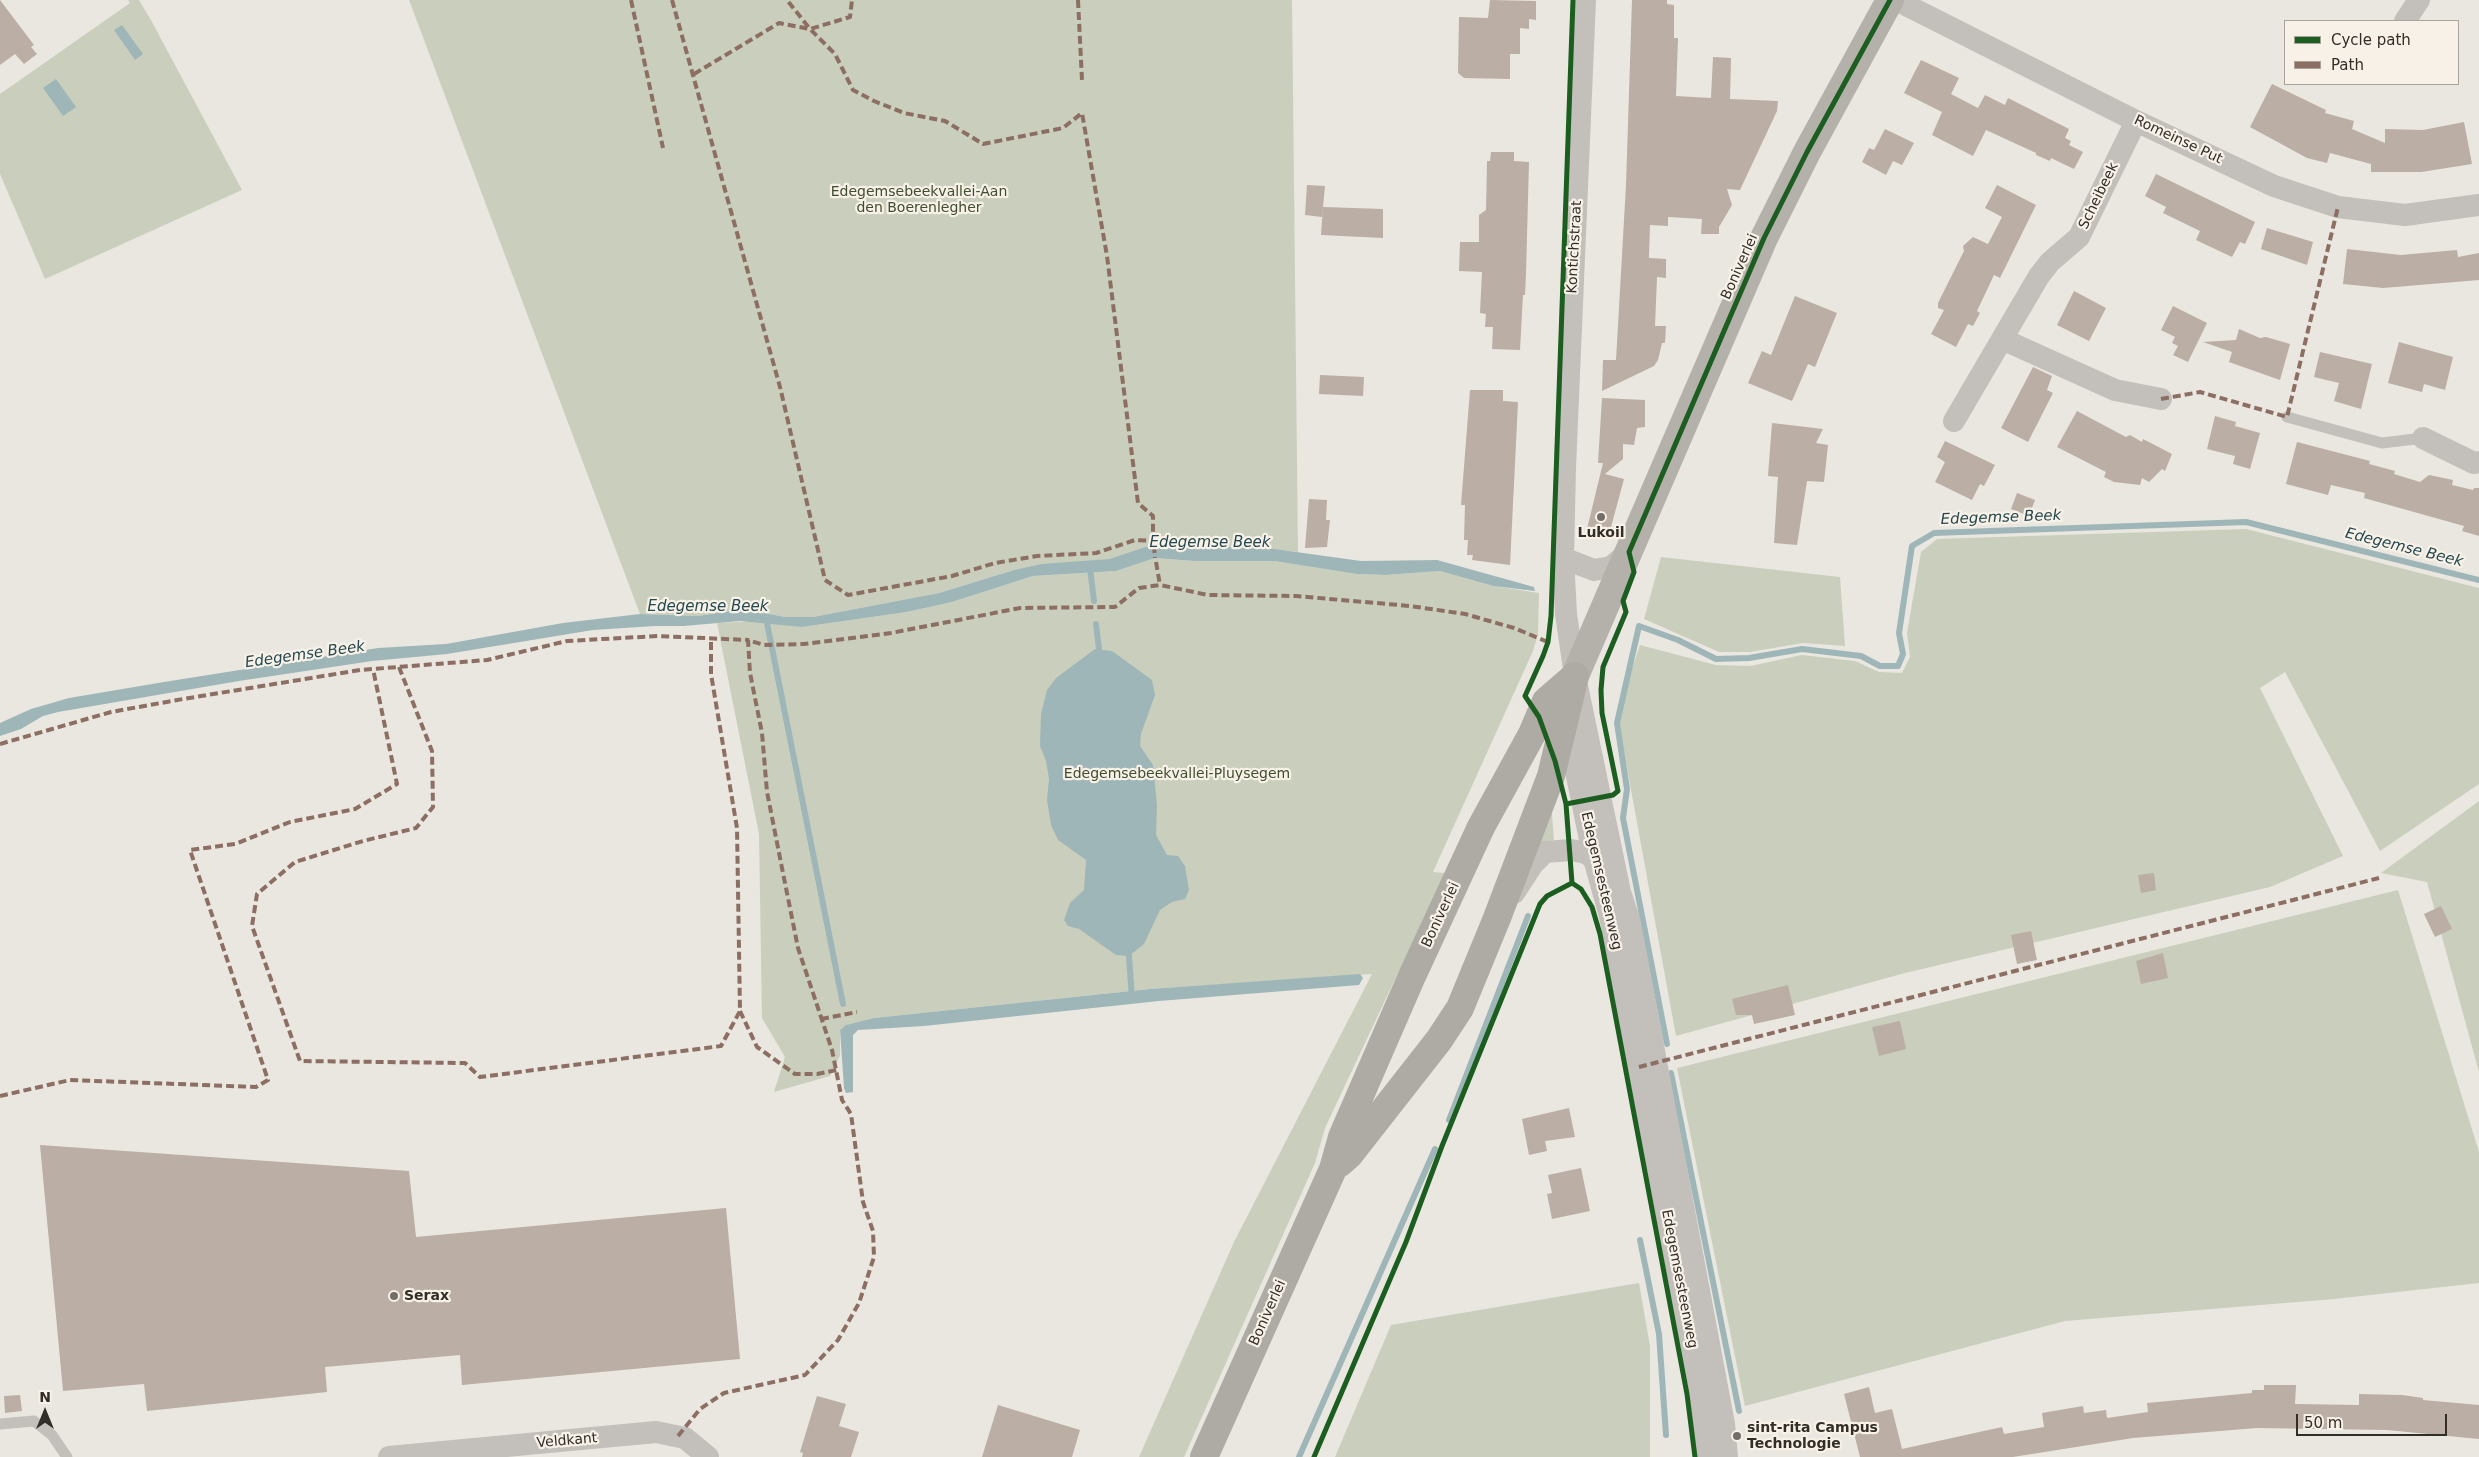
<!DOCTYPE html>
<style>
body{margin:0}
#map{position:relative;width:2479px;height:1457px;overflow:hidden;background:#eae7e0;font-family:"DejaVu Sans",sans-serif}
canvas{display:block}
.legend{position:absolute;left:2284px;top:20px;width:175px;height:65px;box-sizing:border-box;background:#f7f1e8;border:1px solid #a9a39b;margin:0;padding:6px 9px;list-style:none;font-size:15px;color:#332d28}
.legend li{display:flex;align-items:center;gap:10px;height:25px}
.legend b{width:25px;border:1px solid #a9a39b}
.north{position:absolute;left:20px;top:1387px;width:50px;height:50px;-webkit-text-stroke:4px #f7f1e8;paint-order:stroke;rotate:0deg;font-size:14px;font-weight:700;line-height:20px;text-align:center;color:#332d28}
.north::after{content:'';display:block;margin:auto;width:18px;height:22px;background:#332d28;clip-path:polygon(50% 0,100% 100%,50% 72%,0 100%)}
.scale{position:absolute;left:2296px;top:1414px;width:151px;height:22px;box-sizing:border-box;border:2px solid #332d28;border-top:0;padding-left:6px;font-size:15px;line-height:18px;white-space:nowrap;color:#332d28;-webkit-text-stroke:4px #f7f1e8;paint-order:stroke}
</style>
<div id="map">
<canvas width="2479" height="1457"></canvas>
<ul class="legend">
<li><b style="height:6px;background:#1b5e20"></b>Cycle path</li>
<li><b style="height:6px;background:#8d6e63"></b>Path</li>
</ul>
<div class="north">N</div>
<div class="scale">50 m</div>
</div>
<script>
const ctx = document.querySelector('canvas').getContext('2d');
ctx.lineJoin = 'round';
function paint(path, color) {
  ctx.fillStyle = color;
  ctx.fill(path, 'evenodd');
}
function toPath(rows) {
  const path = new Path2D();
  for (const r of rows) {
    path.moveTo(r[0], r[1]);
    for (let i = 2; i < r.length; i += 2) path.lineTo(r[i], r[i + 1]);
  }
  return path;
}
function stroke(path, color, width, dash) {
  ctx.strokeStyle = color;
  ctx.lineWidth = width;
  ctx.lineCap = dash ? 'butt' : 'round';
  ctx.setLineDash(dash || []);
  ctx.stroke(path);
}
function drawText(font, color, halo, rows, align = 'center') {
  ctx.font = font + ' "DejaVu Sans",sans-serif';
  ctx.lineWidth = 4.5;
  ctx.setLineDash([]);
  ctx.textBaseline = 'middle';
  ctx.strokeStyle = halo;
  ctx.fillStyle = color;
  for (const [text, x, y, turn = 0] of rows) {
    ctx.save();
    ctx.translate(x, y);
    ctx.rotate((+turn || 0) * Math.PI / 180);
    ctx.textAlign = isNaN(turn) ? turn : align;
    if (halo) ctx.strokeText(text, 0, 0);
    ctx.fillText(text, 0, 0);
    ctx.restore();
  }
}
const green = toPath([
 [128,0,139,0,152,22,242,190,45,279,0,174,0,94,130,3],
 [409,0,1292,0,1298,552,1248,547,1151,545,1109,559,1014,570,939,593,813,617,785,617,744,609,698,616,640,614],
 [2246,529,2479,588,2479,784,2380,851,2285,672,2260,688,2343,856,2270,887,1905,973,1676,1036,1619,724,1625,690,1640,645,1716,665,1750,666,1802,655,1855,661,1879,672,1902,673,1910,657,1907,633,1921,552,1937,539],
 [1661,557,1840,577,1845,646,1803,643,1750,652,1719,652,1644,619],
 [1155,558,1194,561,1274,561,1357,574,1386,575,1440,571,1493,586,1539,593,1538,634,1533,651,1433,872,1445,873,1325,1128,1315,1163,1184,1457,1139,1457,1234,1242,1372,974,1150,989,874,1018,847,1025,840,1030,840,1056,830,1076,774,1092,785,1057,762,1018,759,834,717,623,758,621,802,627,907,612,952,602,1033,576,1116,571],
 [2479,801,2479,1072,2427,882,2381,873],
 [1551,802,1554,840,1540,844,1537,835],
 [2398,890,2479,1152,2479,1283,2334,1299,2065,1321,1745,1406,1677,1068],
 [1639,1283,1650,1346,1650,1457,1335,1457,1391,1325]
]);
const water = toPath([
 [122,25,143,54,135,60,114,30],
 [56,79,76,107,63,116,43,88],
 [1151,545,1267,548,1361,561,1437,560,1534,587,1535,591,1493,586,1440,571,1386,575,1357,574,1274,561,1194,561,1155,558,1116,571,1033,576,952,602,907,612,802,627,740,621,684,626,655,626,593,630,447,654,372,661,239,681,58,712,43,716,21,729,0,736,0,723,31,709,69,698,164,682,378,648,446,644,563,623,640,614,698,616,744,609,785,617,813,617,939,593,1014,570,1042,564,1109,559],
 [1095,649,1112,651,1152,680,1155,695,1141,734,1140,746,1153,765,1157,805,1156,835,1167,855,1178,856,1185,866,1189,890,1185,899,1172,902,1160,910,1144,944,1129,956,1116,955,1079,929,1068,926,1064,920,1070,903,1084,890,1086,860,1058,840,1051,825,1047,800,1049,779,1046,761,1040,746,1041,714,1047,690,1056,678],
 [1360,974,1363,978,1359,985,1159,1001,924,1026,858,1030,853,1035,853,1092,846,1093,844,1088,840,1030,846,1025,874,1018,1150,989]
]);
const stream = toPath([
 [1090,568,1094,601],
 [767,623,843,1004],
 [1096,624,1099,649],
 [1129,956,1132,999],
 [1667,1044,1623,818,1627,789,1617,723,1639,626,1678,640,1716,659,1749,658,1802,649,1861,656,1880,666,1898,666,1903,654,1899,633,1912,546,1934,533,2246,522,2479,580],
 [1671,1073,1739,1411],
 [1449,1120,1528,916],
 [1640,1240,1659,1334,1666,1435],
 [1299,1457,1435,1149]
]);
const building = toPath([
 [0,0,34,45,31,47,37,54,24,64,15,54,0,65],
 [1490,0,1536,1,1536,20,1529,19,1529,29,1520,28,1520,54,1510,54,1510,79,1464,78,1458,73,1459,17,1488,18],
 [1632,0,1667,0,1667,4,1674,5,1674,38,1678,38,1676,96,1711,98,1713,57,1731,58,1730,99,1778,101,1777,111,1740,190,1727,189,1732,205,1719,227,1719,234,1701,234,1702,219,1668,217,1668,226,1650,225,1649,258,1666,259,1666,278,1657,277,1655,326,1666,326,1665,343,1662,343,1658,360,1654,366,1602,391,1603,360,1616,360,1626,185],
 [1921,60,1959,78,1951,94,1978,108,1985,95,2005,105,2008,98,2069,129,2065,138,2071,141,2069,145,2083,152,2074,169,2051,158,2050,161,2036,155,2036,153,1986,130,1973,156,1932,135,1942,112,1904,93],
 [2272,84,2326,110,2325,113,2354,121,2352,129,2385,143,2385,129,2423,130,2464,122,2472,164,2421,172,2371,172,2371,164,2330,153,2327,163,2307,158,2250,127],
 [1885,129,1914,143,1902,165,1893,161,1886,175,1862,162,1869,148,1874,150],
 [1491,152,1514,152,1514,161,1529,162,1526,273,1525,295,1523,295,1520,350,1492,349,1493,327,1485,327,1486,314,1480,313,1482,272,1459,271,1460,242,1479,242,1479,215,1486,210,1487,161,1490,161],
 [2156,174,2255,222,2245,244,2240,242,2232,257,2196,240,2200,231,2163,213,2166,207,2145,196],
 [1307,185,1325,186,1322,217,1305,215],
 [1997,185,2036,205,2000,278,1994,275,1977,311,1980,313,1973,326,1968,324,1956,347,1931,334,1944,310,1938,308,1938,303,1964,251,1963,246,1973,237,1988,244,2002,217,1985,208],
 [1323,207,1383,209,1383,238,1321,235],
 [2267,228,2313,242,2307,265,2261,249],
 [2347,249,2401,255,2457,250,2458,257,2479,253,2479,280,2383,288,2343,284],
 [2074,291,2106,308,2089,341,2057,325],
 [1795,296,1837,313,1815,367,1808,364,1792,401,1748,383,1762,351,1771,355],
 [2173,306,2207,323,2188,362,2173,355,2178,346,2172,343,2175,337,2161,330],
 [2239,329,2260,338,2266,337,2290,344,2280,380,2229,362,2232,352,2203,342,2236,340],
 [2399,342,2453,357,2445,390,2424,384,2422,392,2388,383],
 [2320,352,2372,364,2361,409,2334,401,2339,383,2314,377],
 [2033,367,2052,376,2047,390,2053,393,2028,442,2001,428],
 [1320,375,1364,377,1363,396,1319,394],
 [1470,390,1503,390,1503,401,1518,402,1510,565,1472,560,1473,555,1467,555,1468,540,1464,540,1465,505,1461,505],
 [1602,398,1645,400,1645,427,1637,428,1634,445,1623,444,1623,459,1605,474,1624,479,1608,538,1586,533,1603,463,1598,463],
 [2077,411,2126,437,2130,435,2142,442,2143,439,2172,454,2165,471,2162,469,2149,482,2142,478,2140,485,2114,482,2104,477,2106,472,2057,447],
 [2215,416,2236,422,2235,426,2260,433,2250,469,2233,464,2235,456,2207,449],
 [1772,423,1823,429,1816,443,1828,445,1824,482,1807,481,1797,545,1774,543,1778,477,1768,476],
 [1945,441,1995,465,1984,486,1980,484,1972,500,1935,482,1945,462,1937,457],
 [2297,442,2370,461,2369,464,2395,471,2394,474,2420,482,2429,475,2453,480,2452,485,2473,490,2474,488,2479,488,2479,536,2462,531,2464,526,2364,498,2365,493,2331,485,2328,495,2286,484],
 [2017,493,2035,500,2029,516,2011,509],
 [1309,499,1327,500,1326,520,1330,520,1327,547,1305,548],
 [2154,873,2156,890,2141,893,2138,875],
 [2441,906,2452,929,2435,937,2424,914],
 [2031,931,2037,960,2017,964,2011,935],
 [2163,953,2168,978,2141,984,2136,961],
 [1788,985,1795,1015,1754,1024,1752,1015,1736,1015,1732,999],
 [1900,1021,1906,1049,1879,1056,1872,1027],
 [1569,1108,1575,1137,1545,1141,1547,1151,1529,1155,1522,1119],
 [40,1145,409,1171,416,1237,726,1208,740,1359,462,1385,460,1355,325,1367,327,1392,147,1411,144,1384,63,1391],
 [1581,1168,1590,1211,1552,1219,1547,1194,1552,1193,1548,1175],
 [2264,1385,2296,1385,2295,1404,2359,1405,2359,1394,2402,1395,2423,1398,2423,1400,2479,1405,2479,1439,2387,1430,2257,1428,2133,1438,2013,1457,1860,1457,1844,1394,1869,1387,1875,1413,1892,1409,1902,1449,2002,1427,2004,1434,2044,1427,2042,1413,2083,1406,2084,1413,2106,1410,2107,1418,2148,1412,2147,1403,2252,1393,2252,1390,2264,1390],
 [20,1395,22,1411,5,1413,4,1396],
 [817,1396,846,1404,839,1426,859,1432,851,1457,802,1457,803,1453,800,1452],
 [998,1405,1080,1430,1072,1457,982,1457]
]);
const service = toPath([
 [2287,417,2382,443,2423,438],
 [0,1424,34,1421,52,1435,67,1457]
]);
const minor = toPath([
 [1585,0,1565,468,1563,558,1566,614,1575,676,1620,892,1630,923,1724,1424,1727,1457],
 [1896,0,2136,121,2274,186,2338,207,2405,215,2479,205],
 [2405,21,2419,0],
 [2136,121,2079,237,2050,262,2039,276,2002,339,2115,390,2161,399],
 [1954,421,2002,339],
 [2423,438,2474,463,2479,462],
 [1563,558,1594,570,1611,567,1629,552],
 [1573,719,1571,747,1594,859,1610,916,1700,1391,1708,1457],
 [1514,893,1533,864,1545,852,1571,850,1586,853,1594,859],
 [389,1457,656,1432,685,1438,708,1457]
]);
const secondary = toPath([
 [1575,676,1764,238,1807,152,1890,0]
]);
const trunk = toPath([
 [1340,1163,1349,1155,1439,1040,1460,1008,1497,918,1551,776,1575,676],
 [1204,1457,1333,1169,1342,1137,1412,976,1481,827,1532,734,1546,701,1575,676]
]);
const quiet = toPath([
 [631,0,663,148],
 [672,0,780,387,825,580,848,595,952,576,995,563,1037,556,1096,553,1135,540,1153,541,1153,516,1138,503,1107,256,1082,113,1063,128,983,144,945,121,904,113,874,101,853,90,835,54,810,29,787,0],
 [1078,0,1082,80],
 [694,74,779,23,810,29,850,17,852,0],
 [2161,399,2200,392,2287,417,2338,207],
 [1154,545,1155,558],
 [1156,562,1160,585],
 [399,667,432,751,433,807,416,828,363,841,295,862,257,894,252,926,300,1061,465,1063,480,1077,721,1046,740,1011,737,828,711,674,711,639],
 [0,744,111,712,183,699,360,670,487,660,567,641,658,636,748,640],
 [740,1011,757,1047,795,1074,817,1074,837,1070],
 [821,1019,857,1012],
 [1639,1067,2379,878],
 [0,1096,70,1080,256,1087,268,1080,190,850,235,844,290,822,355,809,397,784,373,669],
 [678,1436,700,1409,724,1393,805,1375,838,1340,859,1303,874,1257,873,1231,863,1202,851,1114,842,1100,832,1050,798,948,782,868,767,792,762,733,750,673,748,640,764,645,804,644,891,633,1020,608,1115,607,1139,588,1160,585,1208,595,1296,596,1410,606,1465,614,1514,628,1548,642]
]);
const cycleway = toPath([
 [1566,804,1613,795,1618,791,1602,713,1601,690,1603,667,1626,612,1623,601,1634,572,1629,552,1764,238,1807,152,1890,0],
 [1572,883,1581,889,1592,907,1600,934,1687,1394,1695,1457],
 [1314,1457,1406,1242,1442,1146,1540,904,1547,896,1572,883,1566,804,1555,761,1539,717,1525,696,1543,656,1548,642,1551,616,1573,0]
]);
const markers = [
 [1601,517,5,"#736e68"],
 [394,1296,5,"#736e68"],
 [1737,1436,5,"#736e68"]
];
const streetNames = [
 ["Romeinse Put",2178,140,25],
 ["Scheibeek",2099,196,-64],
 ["Kontichstraat",1575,247,-87],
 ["Boniverlei",1740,267,-66],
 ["Edegemsesteenweg",1601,881,77],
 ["Boniverlei",1441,915,-65],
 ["Edegemsesteenweg",1679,1279,79],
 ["Boniverlei",1268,1313,-66],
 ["Veldkant",567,1441,-5]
];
const parkNames = [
 ["Edegemsebeekvallei-Aan",919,192],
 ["den Boerenlegher",919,208],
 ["Edegemsebeekvallei-Pluysegem",1177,774]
];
const poiNames = [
 ["Lukoil",1601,533,"center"],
 ["Serax",404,1296],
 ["sint-rita Campus",1747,1428],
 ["Technologie",1747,1444]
];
const waterNames = [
 ["Edegemse Beek",2001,518,-2],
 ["Edegemse Beek",1210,543],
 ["Edegemse Beek",2404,548,14],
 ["Edegemse Beek",708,607],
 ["Edegemse Beek",305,655,-8]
];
paint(green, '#c9cfbc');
paint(water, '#9fb6b8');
stroke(stream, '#9fb6b8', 6);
paint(building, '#bbaea4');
stroke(service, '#c3bfba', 11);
stroke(minor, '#c3bfba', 22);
stroke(secondary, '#b4b0aa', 28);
stroke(trunk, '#aeaaa4', 28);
stroke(quiet, '#8d6e63', 4, [8, 4]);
stroke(cycleway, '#1b5e20', 5);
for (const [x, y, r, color] of markers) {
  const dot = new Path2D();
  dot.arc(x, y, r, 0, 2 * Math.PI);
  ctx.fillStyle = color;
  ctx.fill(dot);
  stroke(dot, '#f7f1e8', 2);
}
drawText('14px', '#332d28', '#f7f1e8', streetNames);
drawText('14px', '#404e30', '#f7f1e8', parkNames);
drawText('bold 14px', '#332d28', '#f7f1e8', poiNames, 'left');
drawText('italic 15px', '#24484f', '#f7f1e8', waterNames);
</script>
